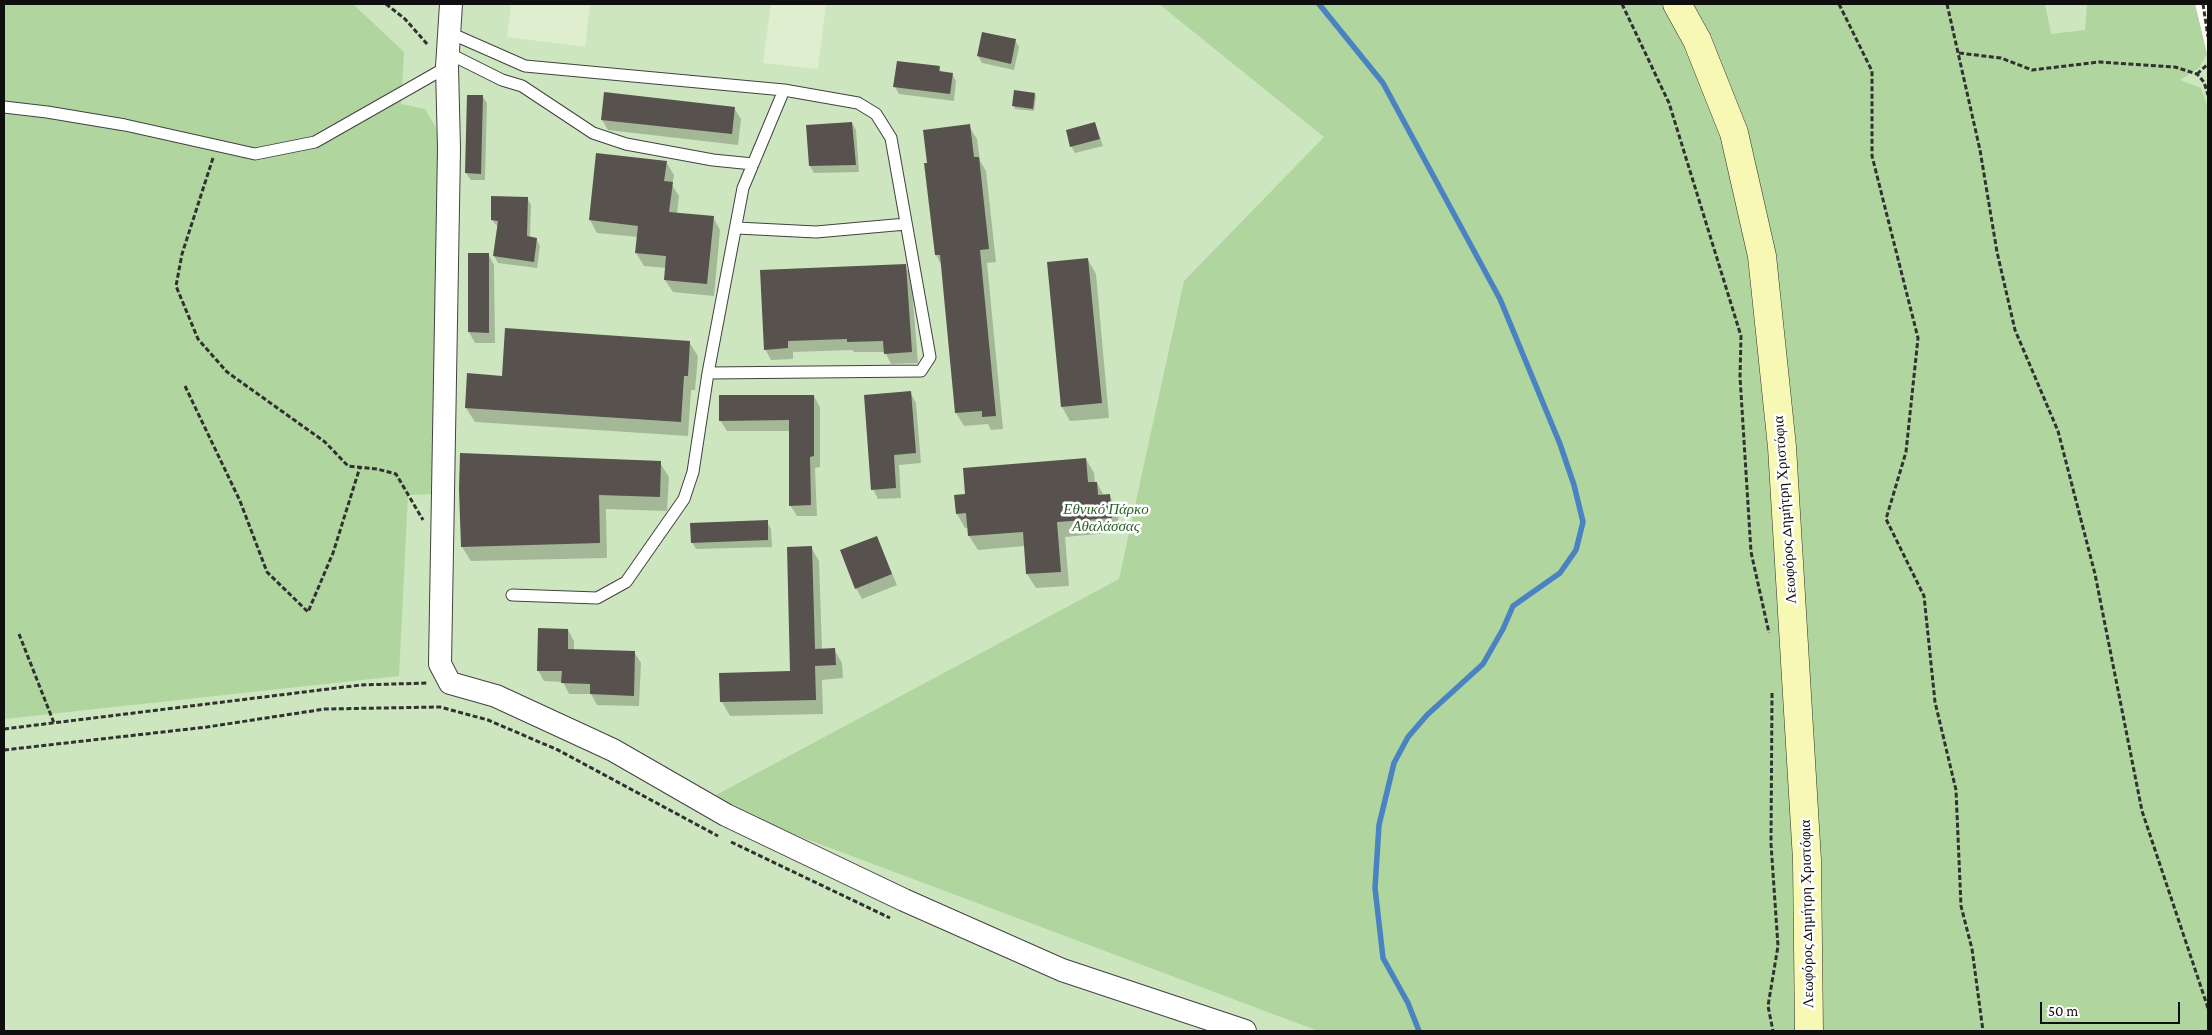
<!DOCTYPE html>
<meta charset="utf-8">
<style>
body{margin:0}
#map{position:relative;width:2212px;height:1035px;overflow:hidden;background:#fefdf3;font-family:"Crimson Pro",serif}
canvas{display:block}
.frame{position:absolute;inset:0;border:5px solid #0f0f0f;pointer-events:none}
.scale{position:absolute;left:2040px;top:1002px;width:140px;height:22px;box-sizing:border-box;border:2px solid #0f0f0f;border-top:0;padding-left:6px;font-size:15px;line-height:18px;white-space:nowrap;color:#0f0f0f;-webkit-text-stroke:4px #fff;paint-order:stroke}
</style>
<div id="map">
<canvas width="2212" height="1035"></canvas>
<div class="frame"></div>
<div class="scale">50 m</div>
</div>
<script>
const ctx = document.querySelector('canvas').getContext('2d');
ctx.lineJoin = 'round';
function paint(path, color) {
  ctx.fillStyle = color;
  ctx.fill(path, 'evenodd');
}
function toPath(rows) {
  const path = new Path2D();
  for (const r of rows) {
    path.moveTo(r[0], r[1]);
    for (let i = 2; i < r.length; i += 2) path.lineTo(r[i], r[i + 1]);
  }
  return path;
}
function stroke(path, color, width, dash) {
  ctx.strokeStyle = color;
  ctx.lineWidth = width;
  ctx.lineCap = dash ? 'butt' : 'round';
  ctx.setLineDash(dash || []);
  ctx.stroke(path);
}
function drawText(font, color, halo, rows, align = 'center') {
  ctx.font = font + ' "Crimson Pro",serif';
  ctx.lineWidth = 5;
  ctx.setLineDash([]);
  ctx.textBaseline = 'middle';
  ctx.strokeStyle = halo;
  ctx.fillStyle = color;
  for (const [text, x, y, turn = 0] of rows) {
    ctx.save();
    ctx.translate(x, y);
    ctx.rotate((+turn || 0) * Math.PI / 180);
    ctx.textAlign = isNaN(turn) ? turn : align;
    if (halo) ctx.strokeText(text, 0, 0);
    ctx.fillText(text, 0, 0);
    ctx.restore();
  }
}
const green = toPath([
 [4,4,2195,4,2208,58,2208,1031,4,1031]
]);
const forest = toPath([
 [4,4,353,4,404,52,401,104,425,109,435,126,440,147,432,494,408,495,399,676,4,719],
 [1159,4,2045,4,2051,34,2085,30,2087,4,2195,4,2207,54,2199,68,2180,80,2201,88,2208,109,2208,1031,1318,1031,705,801,1119,579,1184,281,1324,137]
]);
const pitch = toPath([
 [511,4,590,4,585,47,507,37],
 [771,4,826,4,818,69,763,63]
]);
const shadow = toPath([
 [983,33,1015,40,1019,47,1014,70,982,63,978,56],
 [939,67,942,73,952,74,956,81,954,101,899,94,895,87],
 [1035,94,1036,97,1034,111,1015,109,1014,106],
 [483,97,487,103,485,180,471,180,466,173],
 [734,108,741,119,738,145,608,130,602,120],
 [852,123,856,130,859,172,814,173,810,166],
 [1095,123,1103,146,1075,153,1071,146],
 [969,126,977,139,980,161,986,171,996,262,987,263,1003,429,991,430,988,424,964,426,956,413,942,266,936,255,928,164],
 [666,162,674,175,672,185,679,196,677,214,713,217,720,230,714,296,673,292,665,280,666,268,644,266,636,253,638,237,597,233,590,220],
 [527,198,531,205,530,238,536,239,540,246,537,268,498,263,494,256,498,227,492,220],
 [469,254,488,254,494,265,495,343,475,343,469,332],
 [1088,260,1096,274,1109,418,1070,421,1062,407],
 [905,266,911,276,918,363,891,364,885,352,854,352,852,350,793,352,793,359,771,360,765,349],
 [689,342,698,356,695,390,691,390,688,436,475,422,466,408,503,377],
 [910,392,916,403,921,463,899,465,901,498,878,499,873,489],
 [814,396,820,407,820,467,815,468,817,516,797,516,790,505,790,431,727,431,720,420],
 [1086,459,1094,473,1095,483,1097,483,1104,496,1109,495,1118,510,1119,532,1065,537,1069,586,1036,588,1027,574,1025,546,978,550,969,536,969,528,965,528,957,514,966,495],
 [660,463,669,477,667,511,606,509,607,558,471,561,462,547],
 [767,522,771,529,772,547,696,549,692,542],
 [877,538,897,585,862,599,856,588],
 [811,547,819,561,822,650,834,649,842,663,843,678,822,680,823,714,730,716,722,702,791,673],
 [568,630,574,641,574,650,634,652,641,663,639,706,597,705,591,694,569,694,563,682,544,681,538,670]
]);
const stream = toPath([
 [1319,4,1383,83,1500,299,1560,444,1574,485,1583,522,1576,550,1560,573,1513,606,1503,629,1483,664,1427,715,1408,737,1394,763,1379,825,1375,888,1383,958,1408,1003,1419,1031]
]);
const building = toPath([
 [982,32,1016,39,1011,64,977,56],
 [897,61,940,66,939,71,953,73,950,94,893,87],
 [1014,90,1035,93,1033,109,1012,106],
 [604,92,735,107,732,134,601,120],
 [467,95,483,95,481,174,465,173],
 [852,122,856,165,809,166,806,125],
 [1095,122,1100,139,1070,147,1066,130],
 [970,124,974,157,979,157,989,249,980,250,996,416,982,417,982,411,955,413,940,255,935,255,924,163,927,163,923,130],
 [596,153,667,161,664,181,673,182,669,212,714,216,707,284,664,280,666,256,635,253,638,226,589,220],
 [491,196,528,197,527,236,537,238,534,262,493,256,498,221,491,220],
 [468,253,489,253,489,333,468,332],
 [1088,258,1102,403,1061,407,1047,262],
 [906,264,912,352,884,354,883,341,847,342,847,339,788,341,788,348,764,350,760,270],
 [505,328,690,341,688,376,684,376,681,422,465,408,467,373,502,376],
 [911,391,916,453,894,455,896,488,871,490,864,395],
 [719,395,814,395,814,456,810,457,811,505,789,506,789,420,719,421],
 [460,453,661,461,660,497,599,495,600,543,461,547,459,489],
 [1086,458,1088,482,1097,482,1098,495,1110,494,1112,518,1057,522,1061,572,1026,574,1023,532,968,536,966,513,956,514,954,495,965,494,963,468],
 [768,520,768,540,691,543,690,523],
 [877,536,892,574,855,589,840,550],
 [812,546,815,649,835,648,836,665,815,666,816,700,720,702,719,673,790,671,787,547],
 [538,628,568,629,568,649,635,651,634,696,590,694,590,684,561,683,562,671,537,671]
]);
const path = toPath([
 [386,4,405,19,428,45],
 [1622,4,1669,103,1741,336,1740,377,1751,552,1769,633],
 [1839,4,1872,71,1872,156,1918,338,1906,452,1886,519,1924,596,1935,702,1956,790,1961,906,1972,949,1983,1031],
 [1947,4,1980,150,1997,252,2015,330,2058,431,2095,574,2142,811,2208,1008],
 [2203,4,2208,37],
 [1959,53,2001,58,2032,70,2099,62,2175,67,2197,74,2204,82,2208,95],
 [2197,74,2208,64],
 [213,158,182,254,176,286,198,339,227,372,325,442,348,466,377,469,396,474,423,520],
 [185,386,240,501,267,572,308,612,333,553,360,467],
 [19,634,54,723],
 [1772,693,1771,844,1778,946,1768,1006,1773,1031],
 [4,729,361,685,428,683],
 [4,750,207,727,325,709,440,707,488,720,558,750,718,836],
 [731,842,890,918]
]);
const lane = toPath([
 [450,33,525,66,784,90,858,103,876,114,891,138,930,357,921,371,708,373],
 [448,53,502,80,522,86,593,133,626,144,713,160,753,164],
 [4,107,47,112,125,125,255,154,315,142,447,67],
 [737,228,816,232,906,224],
 [512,595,597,598,626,582,684,499,693,472,708,373,743,188,784,90]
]);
const street = toPath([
 [451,4,447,67,449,149,440,664,450,683,496,696,613,750,726,815,904,900,1062,970,1245,1031]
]);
const secondary = toPath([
 [1677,4,1697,40,1734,133,1762,256,1782,447,1807,860,1809,1031]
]);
const parkNames = [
 ["Εθνικό Πάρκο",1106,509],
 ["Αθαλάσσας",1106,526]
];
const streetNames = [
 ["Λεωφόρος Δημήτρη Χριστόφια",1785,510,-94],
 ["Λεωφόρος Δημήτρη Χριστόφια",1807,914,-91]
];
paint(green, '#cee6bf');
paint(forest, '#b1d59f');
paint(pitch, '#e0eed0');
paint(shadow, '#0003');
stroke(stream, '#4983c2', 5.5);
paint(building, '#57524d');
stroke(lane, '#424242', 13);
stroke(street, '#424242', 24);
stroke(secondary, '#313131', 29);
stroke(path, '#313131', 3, [5, 2.5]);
stroke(lane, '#fff', 11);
stroke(street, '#fff', 22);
stroke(secondary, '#f7f8b4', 28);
drawText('italic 15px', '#2a6225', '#fff', parkNames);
drawText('15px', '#0f0f0f', '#fff', streetNames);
</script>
